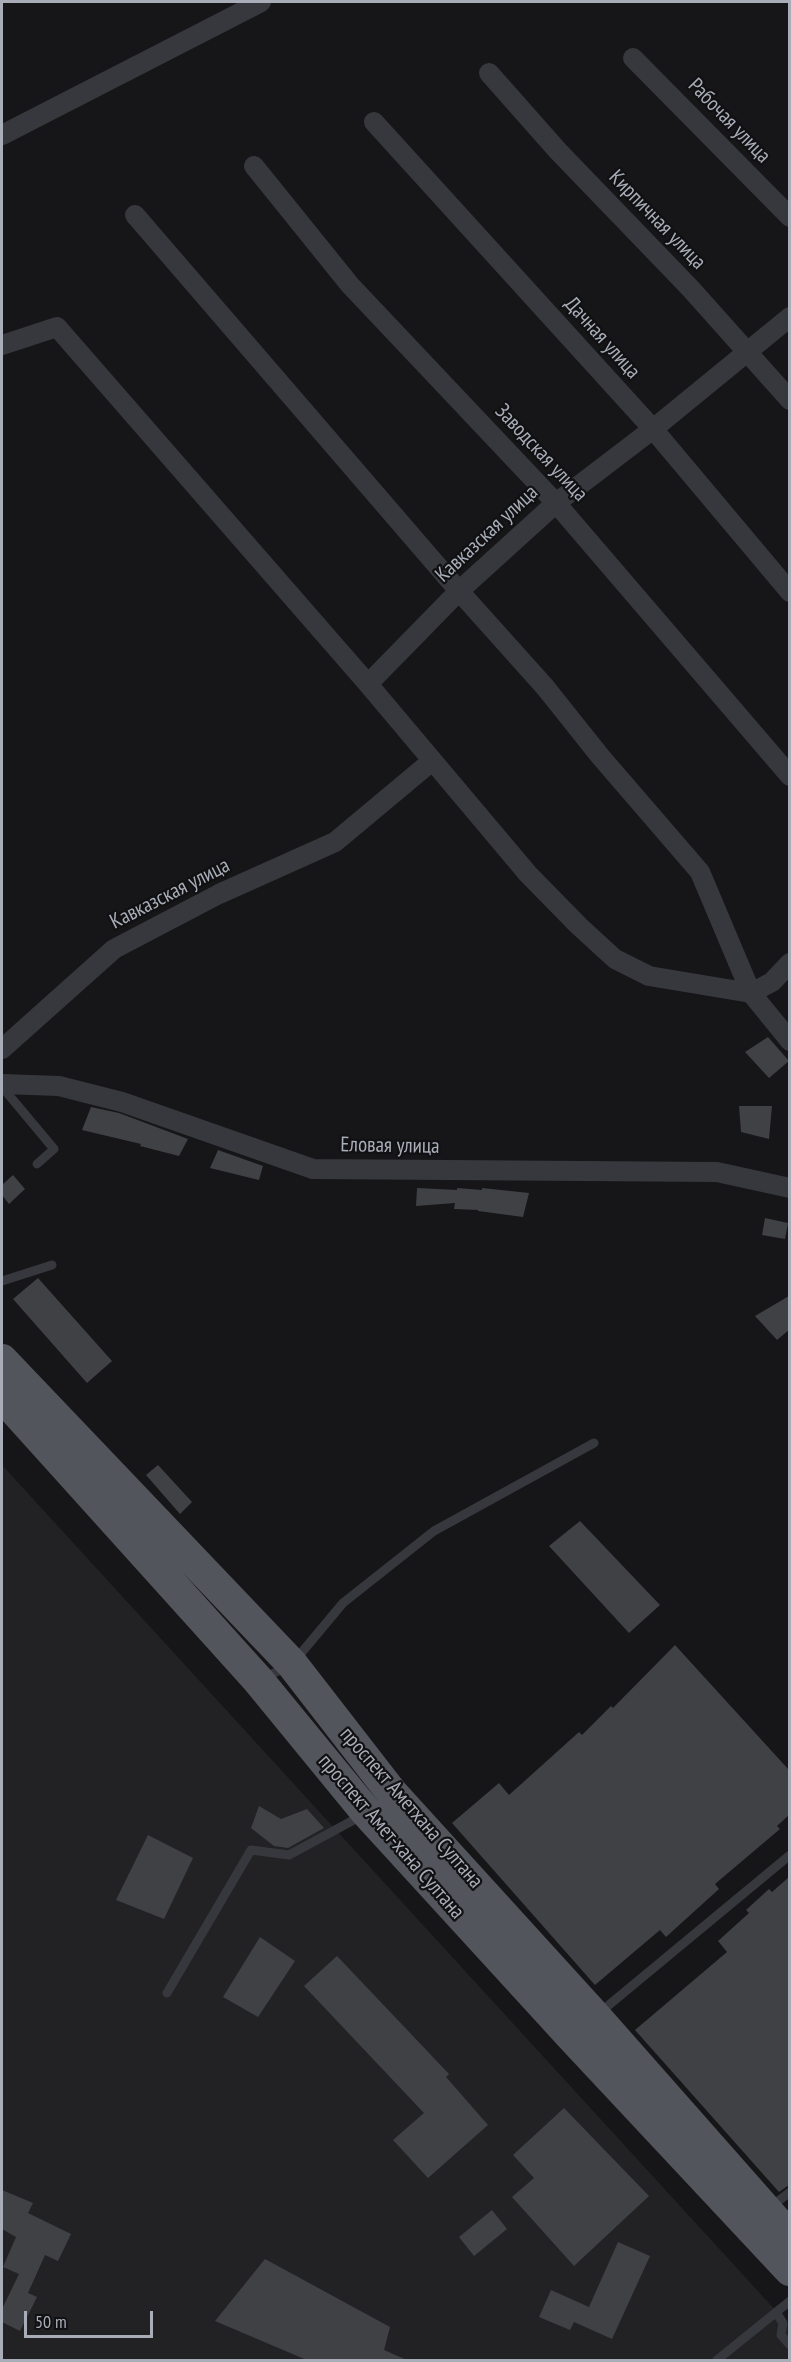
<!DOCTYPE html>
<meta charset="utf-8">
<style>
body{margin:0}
#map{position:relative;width:791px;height:2362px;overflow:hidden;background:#161618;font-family:"PT Sans Narrow",sans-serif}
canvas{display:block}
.frame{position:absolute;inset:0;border:3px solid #a8adb8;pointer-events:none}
.scale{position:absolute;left:24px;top:2311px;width:129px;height:27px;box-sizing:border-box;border:3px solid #a8adb8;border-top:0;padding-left:8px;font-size:18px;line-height:21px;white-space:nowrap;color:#a8adb8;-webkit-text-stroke:4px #111113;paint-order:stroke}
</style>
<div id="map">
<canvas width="791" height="2362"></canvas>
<div class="frame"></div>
<div class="scale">50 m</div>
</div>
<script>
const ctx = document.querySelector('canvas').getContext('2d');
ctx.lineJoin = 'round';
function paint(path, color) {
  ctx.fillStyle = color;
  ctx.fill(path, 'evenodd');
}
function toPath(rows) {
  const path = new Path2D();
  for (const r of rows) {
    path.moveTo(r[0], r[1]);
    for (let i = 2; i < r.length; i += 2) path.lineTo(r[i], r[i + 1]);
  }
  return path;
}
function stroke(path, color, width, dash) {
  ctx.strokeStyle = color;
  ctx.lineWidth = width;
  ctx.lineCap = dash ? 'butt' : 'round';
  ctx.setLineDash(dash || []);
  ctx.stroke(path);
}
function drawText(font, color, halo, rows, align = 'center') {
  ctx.font = font + ' "PT Sans Narrow",sans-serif';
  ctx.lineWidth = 4.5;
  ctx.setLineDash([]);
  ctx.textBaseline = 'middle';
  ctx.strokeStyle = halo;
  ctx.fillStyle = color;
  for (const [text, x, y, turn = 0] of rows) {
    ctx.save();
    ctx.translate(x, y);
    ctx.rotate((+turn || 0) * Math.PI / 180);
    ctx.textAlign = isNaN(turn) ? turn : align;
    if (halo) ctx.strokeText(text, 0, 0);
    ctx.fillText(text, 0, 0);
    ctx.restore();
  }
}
const built = toPath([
 [2,1465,789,2325,789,2360,2,2360]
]);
const building = toPath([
 [768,1037,789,1061,769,1078,745,1052],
 [739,1106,772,1106,769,1139,741,1132],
 [91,1107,119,1113,188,1139,179,1156,140,1146,141,1144,82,1130],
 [218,1150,263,1166,259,1180,210,1168],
 [13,1175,25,1189,9,1204,2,1195,2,1185],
 [417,1188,457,1190,457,1188,482,1190,482,1188,529,1193,523,1217,478,1211,478,1210,454,1209,455,1203,416,1206],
 [765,1218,788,1223,785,1239,762,1235],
 [38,1278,112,1361,87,1383,13,1299],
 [789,1296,789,1330,777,1340,755,1316],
 [158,1465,192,1502,180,1514,146,1475],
 [580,1521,660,1605,629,1633,549,1546],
 [675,1645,789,1770,789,1815,777,1826,780,1829,715,1884,719,1889,666,1937,660,1930,595,1985,452,1823,499,1783,509,1795,579,1732,582,1735,611,1706,613,1708],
 [259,1806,281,1819,307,1809,324,1828,288,1848,274,1846,251,1828],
 [148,1835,193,1858,164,1919,116,1900],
 [789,1877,789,2185,779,2192,635,2030,727,1952,718,1941,749,1913,746,1910,769,1889,772,1892],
 [260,1937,295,1961,258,2017,223,1997],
 [337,1956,449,2074,446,2077,488,2125,428,2178,393,2140,424,2113,304,1986],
 [564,2108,649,2196,574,2266,512,2197,534,2178,513,2155],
 [2,2190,33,2203,28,2213,71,2234,58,2261,45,2255,28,2293,37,2297,20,2331,2,2322,2,2309,19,2274,3,2267,16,2237,2,2229],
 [492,2210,507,2229,474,2256,459,2237],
 [618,2242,650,2256,612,2339,574,2322,570,2330,539,2317,551,2290,589,2307],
 [265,2259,390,2327,384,2350,409,2361,309,2361,215,2321]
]);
const service = toPath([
 [2,1087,54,1149,37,1164],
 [2,1281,52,1265],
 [262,1679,292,1664,343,1603,434,1531,594,1443],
 [167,1993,251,1850,289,1855,361,1816],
 [598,2014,790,1855],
 [769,2208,790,2192],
 [776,2312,783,2323,781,2335,790,2345],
 [717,2360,790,2301]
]);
const minor = toPath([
 [633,58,790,217],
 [489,73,558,151,691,289,790,400],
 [374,122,653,429,790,592],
 [2,135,261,2],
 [254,166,350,285,556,503,790,776],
 [135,215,459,591,545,687,600,756,700,872,751,993,790,1041],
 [2,345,57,327,368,684,528,874,579,926,615,959,649,976,751,993],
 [368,684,459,591,556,503,653,429,790,317],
 [751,993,772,982,790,963],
 [2,1049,114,949,219,894,335,842,432,761],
 [2,1084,59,1086,122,1102,313,1169,717,1172,790,1188]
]);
const primary = toPath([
 [2,1360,292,1664,392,1793,595,2016,790,2237],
 [2,1396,258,1680,367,1813,571,2036,790,2270]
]);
const streetNames = [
 ["Рабочая улица",729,121,46],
 ["Кирпичная улица",657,220,46],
 ["Дачная улица",602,338,48],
 ["Заводская улица",541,453,47],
 ["Кавказская улица",487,534,-43],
 ["Кавказская улица",170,894,-27],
 ["Еловая улица",390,1146,1],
 ["проспект Аметхана Султана",411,1808,49],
 ["проспект Амет-хана Султана",391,1837,49]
];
paint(built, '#222225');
paint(building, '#404145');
stroke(service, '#37383d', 9);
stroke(minor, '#37383d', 20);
stroke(primary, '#53555c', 32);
drawText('21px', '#a8adb8', '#111113', streetNames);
</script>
